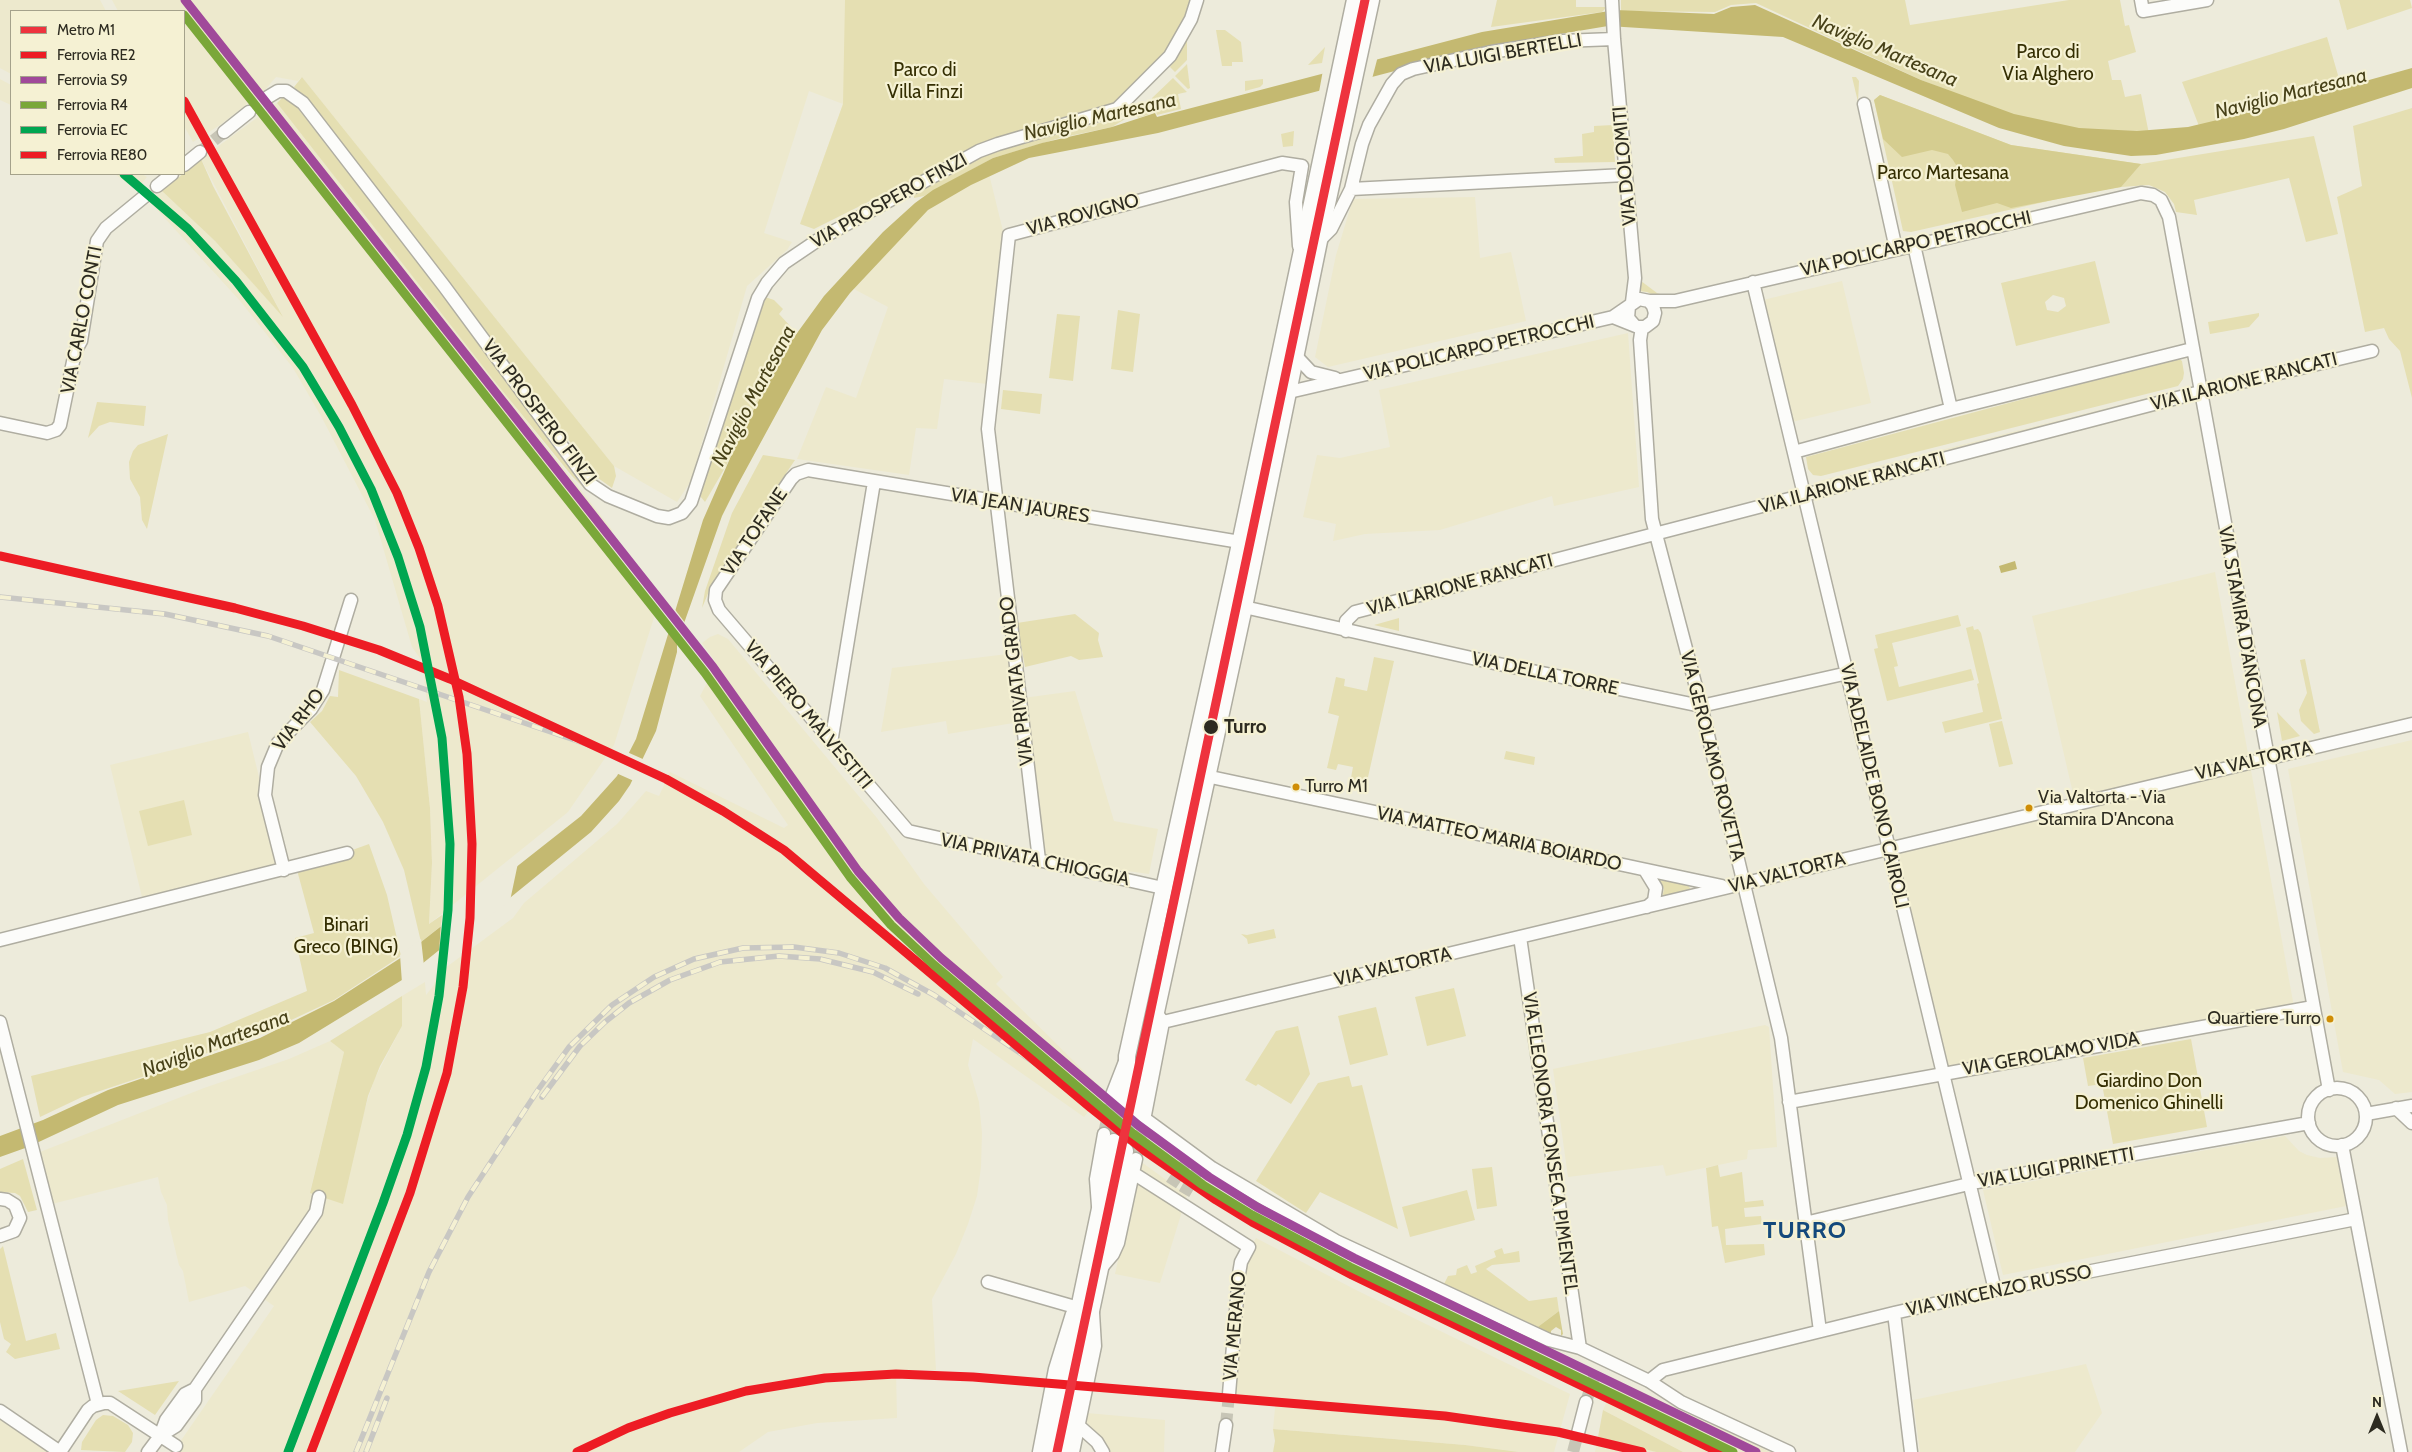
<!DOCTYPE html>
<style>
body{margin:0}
#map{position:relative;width:2412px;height:1452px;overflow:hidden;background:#edebdb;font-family:Cabin,sans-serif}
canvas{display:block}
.legend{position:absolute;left:10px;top:10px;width:175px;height:165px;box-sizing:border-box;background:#f5f1d3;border:1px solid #a5a28b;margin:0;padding:6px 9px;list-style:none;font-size:15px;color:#2d2b20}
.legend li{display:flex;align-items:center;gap:10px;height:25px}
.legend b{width:25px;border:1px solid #a5a28b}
.north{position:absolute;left:2352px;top:1392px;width:50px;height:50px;-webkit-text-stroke:4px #f5f1d3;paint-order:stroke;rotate:0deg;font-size:14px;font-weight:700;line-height:20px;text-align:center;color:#2d2b20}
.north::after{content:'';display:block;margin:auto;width:18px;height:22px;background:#2d2b20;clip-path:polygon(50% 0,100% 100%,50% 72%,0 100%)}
</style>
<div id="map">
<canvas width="2412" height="1452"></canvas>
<ul class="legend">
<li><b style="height:6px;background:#ee333e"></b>Metro M1</li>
<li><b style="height:6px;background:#ed1c24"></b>Ferrovia RE2</li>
<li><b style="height:6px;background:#a0499a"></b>Ferrovia S9</li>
<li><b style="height:6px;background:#7aa739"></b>Ferrovia R4</li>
<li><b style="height:6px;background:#00a651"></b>Ferrovia EC</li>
<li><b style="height:6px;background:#ed1c24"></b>Ferrovia RE80</li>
</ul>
<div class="north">N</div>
</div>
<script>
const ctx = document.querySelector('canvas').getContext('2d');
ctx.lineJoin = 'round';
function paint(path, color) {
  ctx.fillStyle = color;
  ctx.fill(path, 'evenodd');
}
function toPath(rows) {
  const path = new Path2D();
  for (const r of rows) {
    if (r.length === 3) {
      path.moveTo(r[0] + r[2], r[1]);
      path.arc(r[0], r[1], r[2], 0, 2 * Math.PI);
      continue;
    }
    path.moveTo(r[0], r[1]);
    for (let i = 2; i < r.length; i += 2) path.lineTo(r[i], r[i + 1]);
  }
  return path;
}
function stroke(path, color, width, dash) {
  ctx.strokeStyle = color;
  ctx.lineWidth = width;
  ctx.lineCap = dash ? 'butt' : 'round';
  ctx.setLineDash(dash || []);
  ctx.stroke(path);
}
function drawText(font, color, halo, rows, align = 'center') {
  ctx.font = font + ' Cabin,sans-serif';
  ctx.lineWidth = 4.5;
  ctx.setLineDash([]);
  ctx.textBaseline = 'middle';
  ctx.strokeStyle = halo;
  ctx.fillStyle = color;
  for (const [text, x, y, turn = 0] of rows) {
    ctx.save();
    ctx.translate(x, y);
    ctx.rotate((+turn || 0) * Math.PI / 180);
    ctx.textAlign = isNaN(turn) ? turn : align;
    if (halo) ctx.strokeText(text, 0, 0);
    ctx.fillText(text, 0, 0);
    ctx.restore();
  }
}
const built = toPath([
 [0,0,100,0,106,11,11,11,11,74,0,68],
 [112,0,845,0,877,29,800,224,843,104,809,91,764,233,792,242,787,250,747,286,691,481,677,502,614,466,302,77,298,81,276,77,264,91,220,125,193,142,184,126,184,11,118,11],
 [0,79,11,85,11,105,0,100],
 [277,103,612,530,606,547,656,611,614,745,568,812,429,924,432,863,430,808,419,699,427,702,422,661,412,647,375,520,321,416,293,368,241,302,150,202,162,191,215,241,282,315,201,159],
 [115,174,142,174,147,177,136,190],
 [989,174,1003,231,987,384,944,379,937,429,916,428,909,475,797,459,826,387,856,398,888,307,852,288,922,214,943,200],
 [1475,197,1480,258,1511,252,1526,321,1328,367,1315,357,1336,255,1353,199],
 [1842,281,1871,403,1792,422,1763,300],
 [1628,333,1639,487,1554,506,1552,496,1440,530,1365,534,1333,541,1336,524,1303,517,1317,455,1340,458,1390,447,1379,390],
 [2178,390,2181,405,1822,497,1819,481],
 [2215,572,2294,1007,1946,1069,1891,846,2075,802,2032,616],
 [718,634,728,639,877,818,924,884,1003,977,996,984,1105,1092,1084,1117,973,1039,968,1065,979,1102,982,1133,981,1167,977,1196,968,1224,956,1254,932,1299,936,1370,896,1370,897,1418,817,1423,768,1432,739,1452,173,1452,274,1306,245,1286,189,1302,183,1271,179,1265,168,1220,167,1205,161,1192,158,1177,52,1204,40,1152,204,1088,289,1059,330,1041,344,1052,310,1192,363,1115,374,1080,402,1026,402,996,425,982,426,995,434,985,437,974,513,918,524,903,617,824,646,791,659,796,670,772,784,828,788,825,700,696,709,679,715,661,702,643,710,637],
 [1016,653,1023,698,1075,691,1114,821,1158,829,1149,874,1041,859,1025,721,948,734,946,721,881,732,892,668],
 [248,732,280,863,142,897,110,765],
 [2412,740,2412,1092,2395,1094,2379,1080,2343,1072,2288,769],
 [1765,1025,1769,1027,1777,1147,1748,1150,1747,1159,1666,1176,1663,1165,1568,1177,1553,1069],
 [2285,1136,2299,1151,2307,1155,2320,1158,2337,1157,2346,1206,2003,1275,1983,1190],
 [1140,1161,1187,1195,1160,1283,1115,1274],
 [1256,1238,1358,1291,1570,1394,1554,1452,1519,1452,1465,1445,1273,1429,1276,1398,1230,1394,1242,1263],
 [2086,1364,2102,1413,2075,1452,1920,1452,1913,1400],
 [1617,1380,1770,1452,1683,1452,1603,1410],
 [1087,1413,1165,1420,1164,1452,1101,1452,1083,1431],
 [0,1417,53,1452,0,1452],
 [1598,1437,1638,1446,1656,1452,1595,1452]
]);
const green = toPath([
 [845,0,1194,0,1172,47,1111,106,994,139,814,229,800,224,843,104],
 [1497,0,1576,0,1576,7,1607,7,1602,12,1491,27],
 [1621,0,1905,0,1910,25,2069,0,2120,0,2125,26,2129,25,2136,52,2108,61,2112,80,2121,80,2125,97,2141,94,2149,134,2078,129,2013,116,1921,80,1756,3,1731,5,1715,12,1621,11],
 [2339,0,2410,0,2412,8,2347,30],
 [1216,30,1225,30,1241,42,1243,62,1232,62,1232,66,1222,66],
 [1187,34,1187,60,1175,72,1170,67,1177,56],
 [2327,37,2342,89,2199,126,2182,82],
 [1325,47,1322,63,1308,65],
 [1187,64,1190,88,1188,89,1175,76],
 [302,77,614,466,616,476,612,488,598,478,294,87],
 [1852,77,1856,77,1859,81,1858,102],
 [1173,78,1187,92,1178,94,1181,109,1157,115,1156,112,1138,118,1137,116,1154,108,1152,98],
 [1263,79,1263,84,1260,87,1245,91,1245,81],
 [1880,95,2011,145,2141,164,2314,136,2338,234,2306,242,2289,178,2194,200,2197,215,2176,212,2174,204,2165,192,2149,185,2121,187,2084,193,1911,232,1903,231,1874,100],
 [283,97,293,102,430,279,579,479,596,495,585,489,572,476,492,378,277,103],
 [2412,108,2412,398,2400,351,2389,339,2384,328,2365,332,2337,197,2362,186,2353,126],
 [1125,119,1112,127,1060,138,993,158,924,196,914,198,914,194,987,153,1110,120],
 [1613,125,1615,162,1555,163,1554,158,1583,156,1582,134,1594,132,1594,126],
 [1294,131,1293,146,1283,147,1281,134],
 [201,159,213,186,283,317,215,241,162,191],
 [2095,261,2110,323,2016,346,2001,283],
 [2053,295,2064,298,2066,306,2058,312,2047,310,2045,302],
 [1641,281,1657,293,1662,295,1656,296,1647,292,1639,291,1639,282],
 [765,297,774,300,783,309,779,314,792,328,792,340,742,431,726,466,705,502,700,496,743,356],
 [1118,310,1140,314,1133,372,1111,369],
 [2259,313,2259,316,2249,327,2210,334,2208,322],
 [1057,314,1080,316,1073,381,1049,378],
 [2178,358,2182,361,2184,373,2183,379,2178,386,1821,476,1813,475,1808,469,1806,457],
 [1003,390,1042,394,1040,414,1001,409],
 [97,402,146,406,144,426,110,422,99,426,88,438],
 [168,434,147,529,142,520,140,497,130,479,129,462,133,451,138,445],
 [763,455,795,460,712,584,702,608,705,591,732,513],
 [1075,614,1099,633,1098,640,1103,657,1079,660,1071,656,1025,667,1017,623],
 [1958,615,1961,626,1892,643,1898,666,1894,667,1899,687,1971,669,1974,680,1887,701,1874,649,1878,648,1875,635],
 [1399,618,1399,631,1374,625],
 [1973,626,1974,630,1978,629,1981,633,2002,719,1945,733,1942,722,1983,712,1977,684,1979,683,1966,628],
 [1374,657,1394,661,1366,786,1350,783,1353,767,1338,764,1336,770,1327,768,1339,716,1328,713,1336,677,1345,679,1344,686,1367,691],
 [2305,659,2320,732,2314,734,2301,721,2299,710,2307,693,2300,660],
 [339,670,419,699,430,808,432,863,429,924,442,915,441,926,421,942,404,870,383,822,356,776,310,722,322,711,330,696,338,697],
 [2277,712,2300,736,2282,741],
 [2002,721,2013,764,1999,767,1989,724],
 [1506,751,1535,757,1534,765,1504,759],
 [184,800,192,835,148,846,139,811],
 [369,844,387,895,401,956,334,1000,242,1043,180,1061,145,1076,82,1097,40,1117,31,1076,210,1032,307,991,295,938,314,933,297,870],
 [1660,880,1688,885,1691,890,1688,893,1662,898,1664,889],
 [1274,929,1276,938,1248,944,1247,939,1241,934,1247,935],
 [1454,988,1466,1036,1427,1046,1415,997],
 [402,996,402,1026,380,1066,368,1096,343,1204,310,1193,344,1052,330,1041],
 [1376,1007,1388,1055,1350,1065,1338,1016],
 [1298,1026,1310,1074,1291,1104,1258,1084,1256,1086,1245,1080,1276,1031],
 [2191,1039,2207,1127,2113,1144,2102,1084,2088,1086,2083,1058],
 [1349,1076,1352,1087,1362,1085,1398,1229,1320,1192,1306,1213,1256,1181,1316,1086,1318,1083],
 [23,1159,37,1210,28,1212,20,1196,15,1193,0,1192,0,1169],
 [1718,1165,1720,1177,1742,1172,1745,1202,1763,1200,1764,1206,1744,1208,1745,1217,1761,1216,1762,1224,1725,1229,1726,1245,1764,1244,1765,1255,1725,1263,1718,1226,1712,1227,1706,1168],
 [1492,1167,1497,1206,1477,1209,1472,1169],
 [1467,1190,1475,1220,1410,1237,1402,1207],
 [3,1246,26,1341,56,1333,60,1349,15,1359,6,1352,11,1344,4,1339,0,1322,0,1249],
 [1502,1248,1504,1254,1519,1251,1520,1262,1492,1265,1486,1269,1529,1301,1557,1297,1559,1311,1535,1329,1443,1286,1448,1276,1456,1275,1457,1269,1467,1265,1471,1274,1477,1272,1475,1266,1496,1257,1494,1251],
 [179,1381,155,1415,118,1391],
 [1603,1410,1683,1452,1656,1452,1598,1437],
 [103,1415,113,1416,128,1425,133,1433,132,1442,125,1452,81,1450,82,1442,96,1420],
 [1273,1429,1465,1445,1519,1452,1273,1452,1275,1441]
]);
const forest = toPath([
 [1880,95,2011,145,2141,164,2121,187,2011,208,1997,203,1962,212,1955,185,1958,168,1953,160,1948,154,1932,150,1902,157,1883,139,1874,100],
 [1559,1311,1563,1334,1561,1336,1561,1330,1556,1327,1551,1331,1551,1336,1535,1329]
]);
const water = toPath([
 [1755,5,1921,80,2014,114,2079,128,2137,131,2188,127,2276,106,2412,68,2412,88,2284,129,2244,139,2156,155,2131,156,2064,146,1999,128,1783,37,1608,26,1494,45,1158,133,1029,158,971,185,928,210,850,293,822,330,737,486,722,516,677,643,677,652,656,731,630,785,619,801,591,832,511,897,438,951,402,980,299,1043,259,1060,118,1105,28,1147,0,1157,0,1136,43,1120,108,1090,260,1038,334,1001,402,957,581,816,617,776,636,739,703,520,742,431,792,340,824,296,883,232,915,203,933,190,993,158,1042,143,1112,127,1155,113,1157,117,1482,32,1615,10,1714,14,1731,7],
 [2015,561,2017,569,2001,573,1999,566]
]);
const pier = toPath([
 [1378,56,1372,79,1319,92,1323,70],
 [673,607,686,624,680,642,667,626],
 [627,752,645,760,634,781,616,773],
 [518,863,510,901,439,953,441,923],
 [421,939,424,966,402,983,400,955]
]);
const minorTunnel = toPath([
 [249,112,268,97],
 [200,152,224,132],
 [1104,1134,1112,1095],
 [1136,1159,1144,1120],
 [1171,1185,1190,1157],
 [1184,1194,1201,1165],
 [1586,1402,1596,1371],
 [1226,1425,1229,1394],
 [1573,1452,1578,1433]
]);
const majorTunnel = toPath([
 [1114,1142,1122,1104],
 [1125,1151,1134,1113]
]);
const minor = toPath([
 [1612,0,1614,39,1635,278,1632,302],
 [2141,0,2143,11,2207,0],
 [268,97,278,91,286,91,303,103,444,286,590,484,608,496,657,516,669,518,682,513,691,502,758,298,767,283,784,263,818,240,979,151,998,144,1117,109,1170,56,1191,19,1197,0],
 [1864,104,1896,249],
 [224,132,249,112],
 [184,165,200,152],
 [157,186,172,174],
 [1351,189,1625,175],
 [1319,241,1331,229,1351,189,1362,144,1369,125,1392,84,1401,74,1413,69,1491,52,1562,41,1614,39],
 [1914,245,1951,409],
 [1753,282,1995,1290],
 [1649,301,1675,301,2141,193,2153,195,2161,200,2169,217,2329,1090],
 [1613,317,1638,327,1645,327,1653,321,1655,313,1653,306,1649,301,1639,299,1629,306,1628,318,1634,325],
 [1642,327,1640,340,1652,519,1701,706,1781,1038,1820,1331],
 [1296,356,1311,372,1335,378],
 [1289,392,1613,317,1629,306],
 [0,423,47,433,56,430,60,425,75,352,81,341,97,241,106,228,145,196],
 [1794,452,1951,409,2192,349],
 [1244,607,1494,663,1701,706,1848,673],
 [1346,631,1346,621,1355,612,2200,392,2372,351],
 [831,743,874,482],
 [1206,776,1722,886],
 [1039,860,988,429,1009,235,1282,163,1302,166,1296,202,1299,246],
 [284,870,265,795,268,767,278,743,311,709,323,690,351,600],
 [1645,870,1656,888,1654,901,1647,907],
 [1163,888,908,831,719,610,715,600,716,590,791,479,796,474,808,470,1240,542],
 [1520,937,1580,1348],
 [0,940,347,853],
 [0,1022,98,1404],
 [1163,1022,2412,724],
 [2337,1117,29],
 [1112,1095,1126,1059],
 [1789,1102,2313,1007],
 [2396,1108,2412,1123],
 [2366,1114,2412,1106],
 [1144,1118,1212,1168,1336,1241,1549,1340,1580,1348,1649,1381,1681,1402,1789,1452],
 [1144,1120,1163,1022,1158,1015],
 [2342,1145,2401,1452],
 [1133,1173,1249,1247,1241,1262,1239,1274,1229,1394],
 [0,1199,7,1200,15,1205,20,1218,14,1231,0,1236],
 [1098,1206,1096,1179,1104,1134],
 [1805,1223,1977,1182,2309,1123],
 [1101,1268,1113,1254,1118,1243,1136,1159],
 [988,1282,1075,1307],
 [1894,1313,1911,1452],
 [1649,1381,1663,1370,1894,1313,1995,1290,2356,1219],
 [0,1411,60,1452],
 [1079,1426,1097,1442,1103,1452],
 [1578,1433,1586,1402],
 [160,1436,176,1426,195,1400,195,1389],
 [60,1452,88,1410,93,1406,104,1403,110,1403,176,1446],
 [148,1452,160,1436,166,1420,185,1394,195,1389,316,1212,319,1197],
 [1039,1452,1055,1369,1072,1314],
 [1073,1452,1095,1346,1093,1313],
 [1222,1452,1226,1425]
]);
const major = toPath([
 [1122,1104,1127,1082,1127,1056,1234,572,1355,0],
 [1134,1113,1244,607,1319,241,1371,0],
 [1049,1452,1114,1142],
 [1061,1452,1125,1151]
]);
const rail = toPath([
 [0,597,165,614,268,636,598,748],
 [542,1097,580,1046,605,1022,629,1003,670,980,720,962,779,956,820,959,873,972,918,994],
 [356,1452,429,1272,468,1197,538,1090,569,1047,612,1005,654,977,694,959,743,948,794,947,839,953,885,968,934,995,1054,1076],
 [366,1452,387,1398]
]);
const rail1 = toPath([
 [0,556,235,608,303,626,379,650,450,679,666,779,723,811,784,850,1091,1108,1145,1151,1216,1200,1252,1222,1352,1275,1719,1452],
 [577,1452,628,1428,670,1413,746,1391,825,1378,896,1374,973,1377,1445,1416,1558,1432,1642,1452]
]);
const rail2 = toPath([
 [185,0,713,667,858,871,899,918,941,958,1138,1125,1209,1177,1257,1207,1354,1258,1756,1452]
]);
const rail3 = toPath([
 [184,15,705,673,850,877,891,925,934,965,1132,1133,1203,1185,1252,1215,1350,1267,1733,1452]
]);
const rail4 = toPath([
 [124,174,188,229,236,281,303,367,339,427,371,489,398,557,420,627,442,738,450,844,448,910,439,996,426,1067,407,1135,383,1203,288,1452]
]);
const rail5 = toPath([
 [184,101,352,405,397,493,419,548,438,606,459,697,467,754,472,844,470,918,463,987,447,1073,410,1193,311,1452]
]);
const metro1 = toPath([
 [1057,1452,1365,0]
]);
const markers = [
 [1211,727,8,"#2d2b20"],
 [1296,787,4.5,"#cf8d06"],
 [2029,808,4.5,"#cf8d06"],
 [2330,1019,4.5,"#cf8d06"]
];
const busNames = [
 ["Turro M1",1305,787],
 ["Via Valtorta - Via",2038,798],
 ["Stamira D'Ancona",2038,820],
 ["Quartiere Turro",2321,1019,"right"]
];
const parkNames = [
 ["Parco di",2048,52],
 ["Via Alghero",2048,74],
 ["Parco di",925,70],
 ["Villa Finzi",925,92],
 ["Parco Martesana",1943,173],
 ["Binari",346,925],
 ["Greco (BING)",346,947],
 ["Giardino Don",2149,1081],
 ["Domenico Ghinelli",2149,1103]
];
const streetNames = [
 ["VIA LUIGI BERTELLI",1503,54,-10],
 ["VIA DOLOMITI",1625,166,-95],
 ["VIA PROSPERO FINZI",889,201,-29],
 ["VIA ROVIGNO",1083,215,-15],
 ["VIA POLICARPO PETROCCHI",1916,244,-13],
 ["VIA CARLO CONTI",82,320,-79],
 ["VIA POLICARPO PETROCCHI",1479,348,-13],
 ["VIA ILARIONE RANCATI",2244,382,-14],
 ["VIA PROSPERO FINZI",539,412,53],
 ["VIA ILARIONE RANCATI",1852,483,-15],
 ["VIA JEAN JAURES",1020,506,9],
 ["VIA TOFANE",755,532,-56],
 ["VIA ILARIONE RANCATI",1460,585,-15],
 ["VIA STAMIRA D'ANCONA",2242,627,80],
 ["VIA DELLA TORRE",1545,674,12],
 ["VIA PRIVATA GRADO",1017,681,-97],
 ["VIA PIERO MALVESTITI",808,715,50],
 ["VIA RHO",299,720,-53],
 ["VIA GEROLAMO ROVETTA",1712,756,76],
 ["VIA VALTORTA",2254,761,-13],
 ["VIA ADELAIDE BONO CAIROLI",1874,786,77],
 ["VIA MATTEO MARIA BOIARDO",1499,839,12],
 ["VIA PRIVATA CHIOGGIA",1035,860,12],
 ["VIA VALTORTA",1787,873,-14],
 ["VIA VALTORTA",1393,967,-13],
 ["VIA GEROLAMO VIDA",2051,1054,-10],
 ["VIA ELEONORA FONSECA PIMENTEL",1550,1143,82],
 ["VIA LUIGI PRINETTI",2056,1168,-10],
 ["VIA VINCENZO RUSSO",1999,1291,-12],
 ["VIA MERANO",1235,1326,-85]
];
const stopNames = [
 ["Turro",1224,727]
];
const waterNames = [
 ["Naviglio Martesana",1885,51,23],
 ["Naviglio Martesana",2291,94,-14],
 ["Naviglio Martesana",1100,117,-13],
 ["Naviglio Martesana",754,396,-62],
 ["Naviglio Martesana",216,1044,-21]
];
const districtNames = [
 ["TURRO",1805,1231]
];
paint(built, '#ede9cd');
paint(green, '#e5dfb2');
paint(forest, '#d5cd90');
paint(water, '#c4b971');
paint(pier, '#edebdb');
stroke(minorTunnel, '#c7c5b6', 12, [12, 6]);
stroke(majorTunnel, '#c7c5b6', 16, [16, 8]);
stroke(minor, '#afada1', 15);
stroke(major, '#afada1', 19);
stroke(minor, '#fcfcfa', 12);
stroke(major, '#fcfcfa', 16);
stroke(rail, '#c8c7c3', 5.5);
stroke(rail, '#f5f1d3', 4, [11]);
stroke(rail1, '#ed1c24', 9);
stroke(rail2, '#a0499a', 9);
stroke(rail3, '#7aa739', 9);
stroke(rail4, '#00a651', 9);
stroke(rail5, '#ed1c24', 9);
stroke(metro1, '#ee333e', 9);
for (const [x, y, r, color] of markers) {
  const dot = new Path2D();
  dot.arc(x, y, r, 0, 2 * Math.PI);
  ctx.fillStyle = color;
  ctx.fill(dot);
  stroke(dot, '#f5f1d3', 2);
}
drawText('18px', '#2d2b20', '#f5f1d3', busNames, 'left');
drawText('19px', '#342e02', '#f5f1d3', parkNames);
drawText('19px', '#2d2b20', '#f5f1d3', streetNames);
drawText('bold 19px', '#2d2b20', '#f5f1d3', stopNames, 'left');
drawText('italic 20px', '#474118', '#f5f1d3', waterNames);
ctx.letterSpacing = '1px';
drawText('bold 24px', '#154a7c', '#f5f1d3', districtNames);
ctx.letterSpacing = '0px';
</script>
